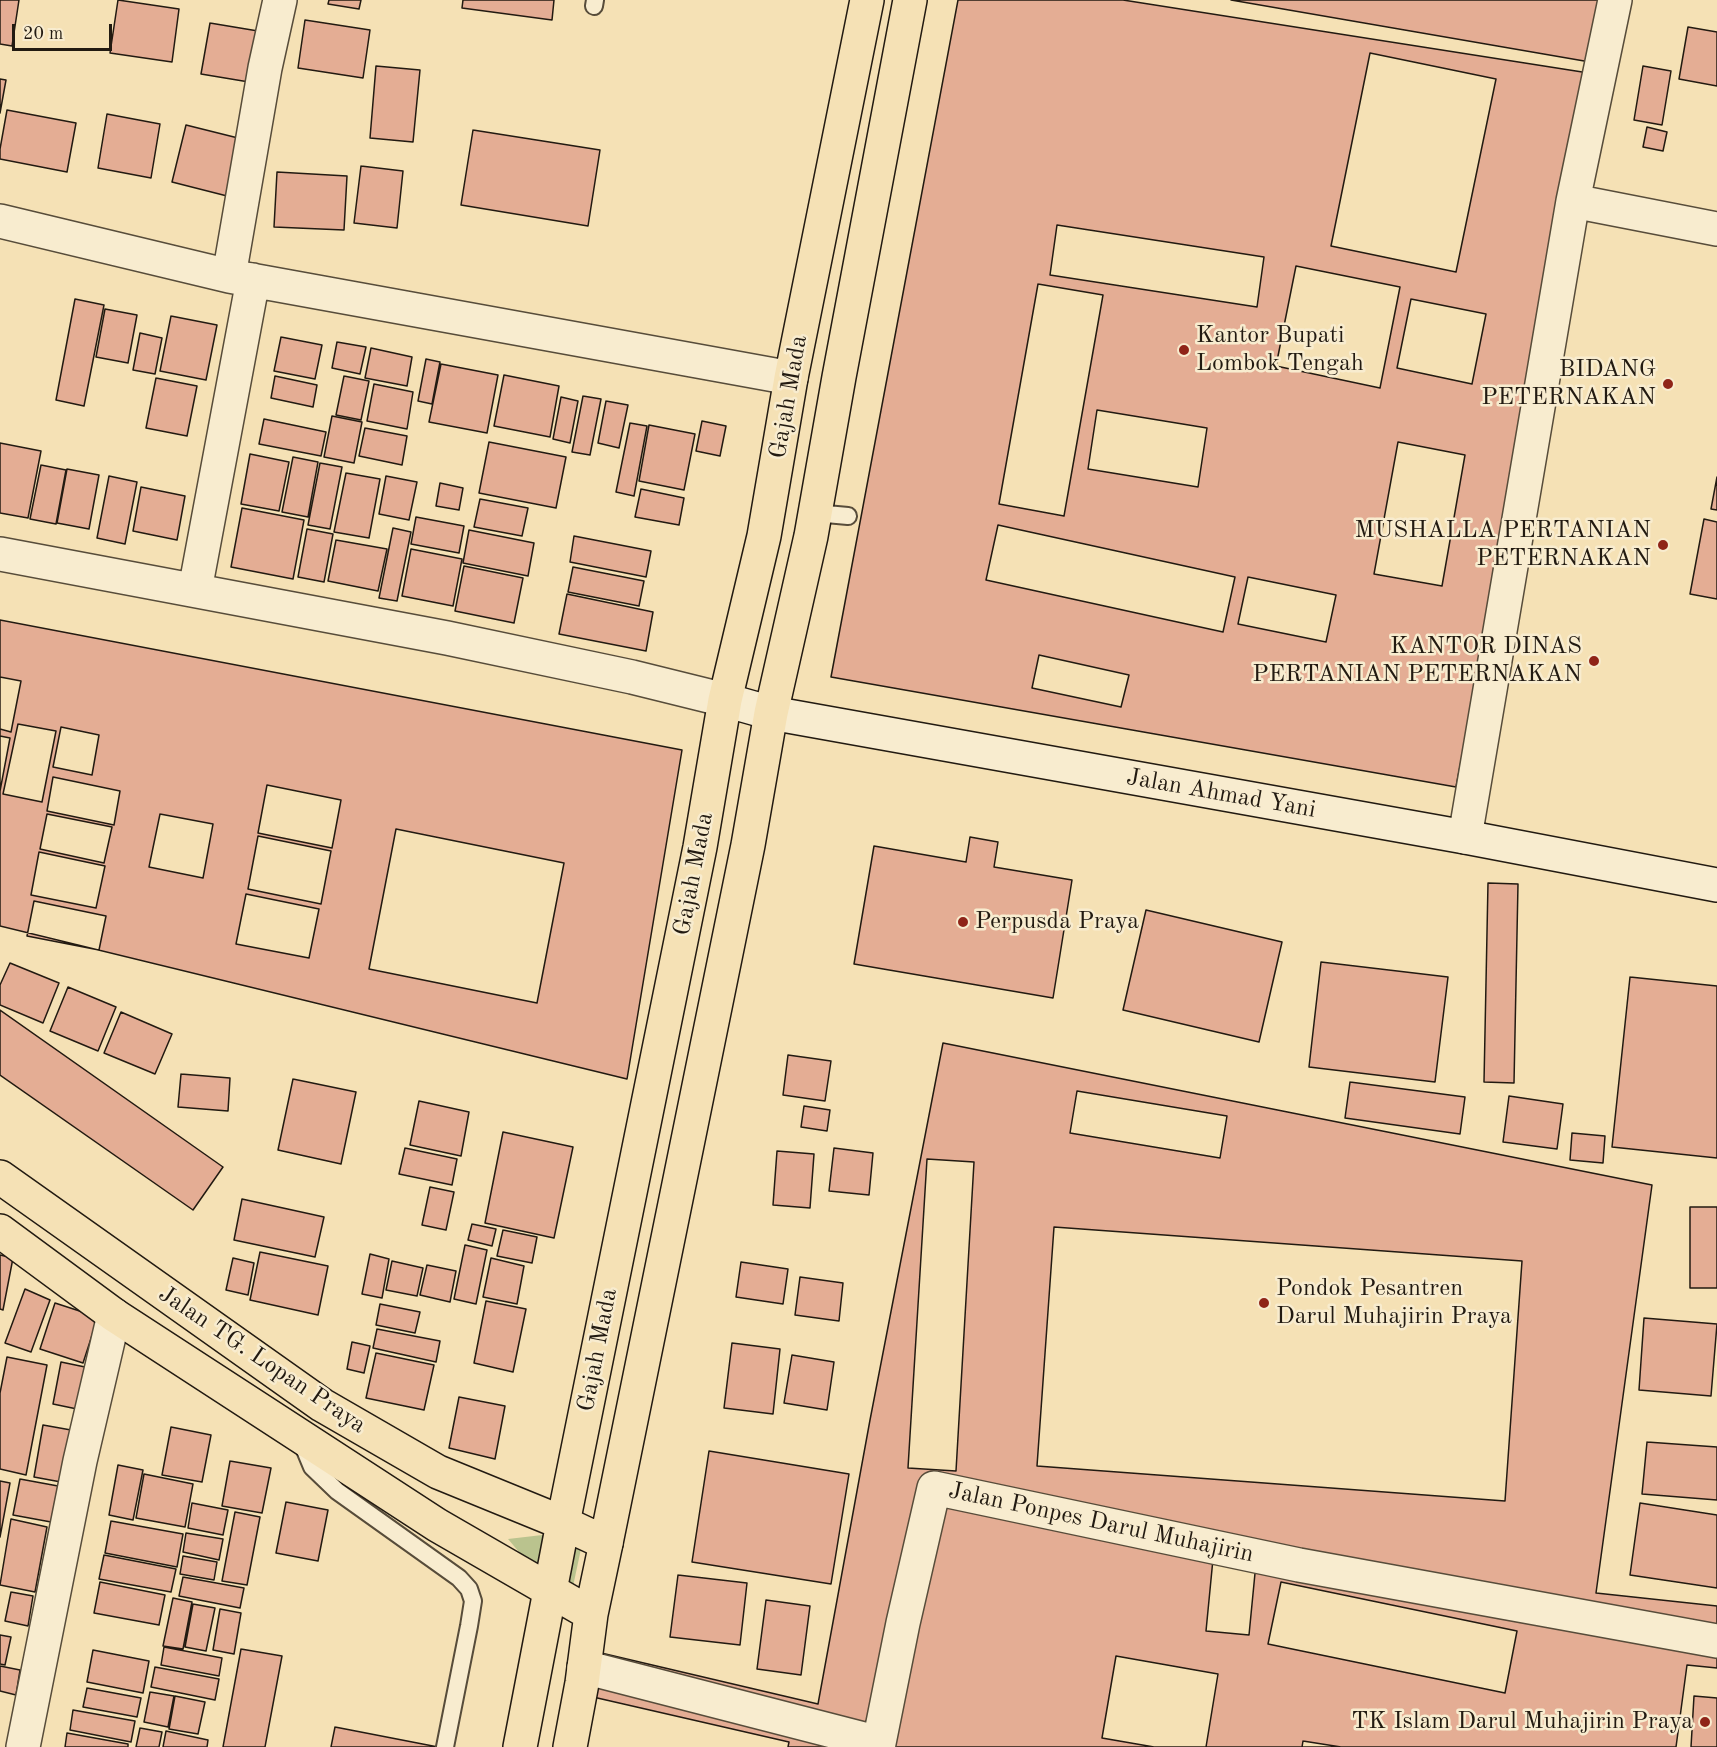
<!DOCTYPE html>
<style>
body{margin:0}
#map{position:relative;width:1717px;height:1747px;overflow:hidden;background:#f5e1b5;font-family:"Old Standard TT",serif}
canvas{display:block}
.scale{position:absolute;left:12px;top:24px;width:100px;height:27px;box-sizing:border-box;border:3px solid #221a11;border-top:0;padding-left:8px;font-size:18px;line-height:21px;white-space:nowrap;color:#221a11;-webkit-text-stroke:4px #f8eccf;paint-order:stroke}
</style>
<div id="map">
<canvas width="1717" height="1747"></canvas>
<div class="scale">20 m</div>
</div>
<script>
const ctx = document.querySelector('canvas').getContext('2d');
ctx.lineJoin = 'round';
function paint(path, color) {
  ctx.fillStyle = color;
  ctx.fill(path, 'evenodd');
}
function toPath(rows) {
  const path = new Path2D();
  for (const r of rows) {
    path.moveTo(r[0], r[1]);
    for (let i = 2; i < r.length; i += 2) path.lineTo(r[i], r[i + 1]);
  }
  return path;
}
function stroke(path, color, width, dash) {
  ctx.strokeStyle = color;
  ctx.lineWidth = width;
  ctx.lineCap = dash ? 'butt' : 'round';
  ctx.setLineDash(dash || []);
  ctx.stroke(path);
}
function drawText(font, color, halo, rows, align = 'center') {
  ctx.font = font + ' "Old Standard TT",serif';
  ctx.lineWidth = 5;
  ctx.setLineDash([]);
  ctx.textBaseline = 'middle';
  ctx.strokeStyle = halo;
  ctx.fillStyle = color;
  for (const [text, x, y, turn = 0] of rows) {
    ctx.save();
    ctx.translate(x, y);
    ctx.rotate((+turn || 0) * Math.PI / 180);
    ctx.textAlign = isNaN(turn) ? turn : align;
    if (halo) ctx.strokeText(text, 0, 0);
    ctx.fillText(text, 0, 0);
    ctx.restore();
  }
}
const green = toPath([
 [585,1530,568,1610,508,1539]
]);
const building = toPath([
 [0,0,19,0,12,46,0,44,0,0],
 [118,0,179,9,172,62,110,53,118,0],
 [329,0,361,0,359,9,328,4,329,0],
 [463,0,554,0,552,20,462,8,463,0],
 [958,0,1123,0,1595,74,1456,787,831,677,958,0],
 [1231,0,1604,0,1590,62,1231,0],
 [305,20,370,30,363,78,298,68,305,20],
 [210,23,264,32,255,83,201,74,210,23],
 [1688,27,1717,32,1717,86,1679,79,1688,27],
 [1370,53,1496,79,1456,272,1331,246,1370,53],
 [376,66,420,70,413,142,370,138,376,66],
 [1643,66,1671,71,1662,125,1634,120,1643,66],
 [0,79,6,80,0,113,0,79],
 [7,110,76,123,67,172,0,159,0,149,7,110],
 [107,114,160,124,151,178,98,168,107,114],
 [186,125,246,140,231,197,172,182,186,125],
 [1647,127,1667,132,1663,151,1643,147,1647,127],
 [473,130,600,150,588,226,461,205,473,130],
 [361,166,403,171,397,228,354,223,361,166],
 [277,172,347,176,344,230,274,227,277,172],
 [1057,225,1264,257,1257,307,1050,275,1057,225],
 [1296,266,1400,287,1380,388,1276,366,1296,266],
 [1038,284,1103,295,1064,516,999,504,1038,284],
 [75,299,104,305,84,406,56,400,75,299],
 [1411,299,1486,314,1472,384,1397,368,1411,299],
 [105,309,137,315,128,363,96,357,105,309],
 [171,316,217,325,206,380,160,371,171,316],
 [140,333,162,338,155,374,133,370,140,333],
 [281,337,322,345,315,379,274,371,281,337],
 [337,342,366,347,360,374,332,368,337,342],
 [371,348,412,357,407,386,365,378,371,348],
 [426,359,440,362,432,404,418,401,426,359],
 [441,364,498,375,487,433,429,422,441,364],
 [504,375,559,386,550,437,494,426,504,375],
 [275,376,317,385,313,407,271,398,275,376],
 [344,376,369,381,361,420,336,415,344,376],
 [156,378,197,386,187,436,146,428,156,378],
 [374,384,413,392,407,429,367,421,374,384],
 [583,396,601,399,590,455,572,452,583,396],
 [561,397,578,401,570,443,553,439,561,397],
 [606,401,628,405,619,448,598,443,606,401],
 [1097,410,1207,428,1198,487,1088,469,1097,410],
 [332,416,362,422,354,463,324,457,332,416],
 [264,419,326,432,321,456,259,444,264,419],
 [702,421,726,426,720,456,696,451,702,421],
 [630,423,647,426,634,496,616,492,630,423],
 [649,425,695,434,684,490,639,481,649,425],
 [365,428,407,436,402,465,359,456,365,428],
 [489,442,566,457,556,508,479,493,489,442],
 [1398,442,1465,455,1442,586,1374,574,1398,442],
 [0,443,41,451,28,518,0,513,0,443],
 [250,454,289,462,279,511,241,504,250,454],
 [293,457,318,462,308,517,282,512,293,457],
 [320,463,342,467,330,529,308,525,320,463],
 [41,465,66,470,56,524,30,519,41,465],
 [67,469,99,475,89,529,57,523,67,469],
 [346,473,380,479,369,538,334,532,346,473],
 [109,476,137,482,125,544,97,538,109,476],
 [386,476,417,482,409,520,379,514,386,476],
 [1717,477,1717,510,1711,509,1717,477],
 [440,483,463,488,459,510,436,506,440,483],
 [141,487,185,496,177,540,133,531,141,487],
 [641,489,684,498,679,525,635,517,641,489],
 [480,499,528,508,522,536,474,527,480,499],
 [242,508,304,520,293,579,231,567,242,508],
 [416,517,464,526,459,553,411,544,416,517],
 [1704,519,1717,522,1717,599,1690,594,1704,519],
 [998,525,1235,577,1223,632,986,580,998,525],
 [393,528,411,532,397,601,379,598,393,528],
 [307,529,333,534,324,582,298,577,307,529],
 [469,530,534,543,528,576,463,563,469,530],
 [574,536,651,551,646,577,570,562,574,536],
 [336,540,387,549,378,591,328,581,336,540],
 [411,549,462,559,453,606,402,596,411,549],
 [464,566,523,578,514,623,455,611,464,566],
 [573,567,644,581,639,606,568,592,573,567],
 [1248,577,1336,595,1326,642,1238,624,1248,577],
 [567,594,653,612,646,651,559,634,567,594],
 [0,620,682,750,627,1079,0,926,0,620],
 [1039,655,1129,675,1121,707,1032,688,1039,655],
 [0,677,21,681,11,732,0,729,0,677],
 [18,724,56,731,42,802,3,794,18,724],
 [61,727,99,735,92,775,53,767,61,727],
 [0,736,10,738,0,791,0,736],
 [53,777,120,791,114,825,47,811,53,777],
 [267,785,341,800,332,848,258,833,267,785],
 [47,814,112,827,104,863,40,849,47,814],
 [160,814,213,824,203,878,149,867,160,814],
 [396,829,564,863,537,1003,369,969,396,829],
 [258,836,331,851,321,904,248,889,258,836],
 [970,837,998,842,994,867,1072,880,1053,998,854,964,874,846,966,862,970,837],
 [39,852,105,866,96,908,31,895,39,852],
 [1488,883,1518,884,1514,1083,1484,1082,1488,883],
 [246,894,319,909,309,958,236,944,246,894],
 [34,901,106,916,99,950,27,936,34,901],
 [1146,910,1282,942,1259,1042,1123,1010,1146,910],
 [1321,962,1448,977,1435,1082,1309,1067,1321,962],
 [10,963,59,983,43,1023,0,1005,0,985,10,963],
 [1630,977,1717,986,1717,1158,1612,1147,1630,977],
 [68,987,116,1007,98,1051,50,1031,68,987],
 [0,1010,223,1167,193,1210,0,1075,0,1010],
 [121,1012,172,1034,155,1074,104,1053,121,1012],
 [943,1043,1652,1185,1596,1593,1717,1606,1717,1668,1687,1665,1676,1747,788,1747,789,1742,593,1697,597,1652,818,1704,870,1420,943,1043],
 [788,1055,831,1061,825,1101,783,1095,788,1055],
 [181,1074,230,1078,228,1111,178,1107,181,1074],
 [293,1079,356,1092,341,1164,278,1150,293,1079],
 [1350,1082,1465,1097,1460,1134,1345,1118,1350,1082],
 [1077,1091,1227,1116,1220,1158,1070,1133,1077,1091],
 [1509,1096,1563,1104,1557,1149,1503,1142,1509,1096],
 [419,1101,469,1112,461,1156,410,1145,419,1101],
 [804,1106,830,1110,827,1131,801,1127,804,1106],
 [503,1132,573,1147,554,1238,485,1223,503,1132],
 [1572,1133,1605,1136,1603,1163,1570,1160,1572,1133],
 [405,1148,457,1159,452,1185,399,1174,405,1148],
 [834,1148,873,1153,869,1195,829,1191,834,1148],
 [777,1151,814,1154,810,1208,773,1205,777,1151],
 [927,1159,974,1162,956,1471,908,1468,927,1159],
 [430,1187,454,1192,446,1230,422,1225,430,1187],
 [242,1199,324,1217,315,1257,234,1240,242,1199],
 [1690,1207,1717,1207,1717,1288,1690,1288,1690,1207],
 [472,1224,496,1229,492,1246,468,1240,472,1224],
 [1054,1227,1522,1261,1505,1501,1037,1466,1054,1227],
 [503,1230,537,1237,532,1263,497,1256,503,1230],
 [465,1245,487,1250,476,1304,454,1299,465,1245],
 [260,1252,328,1266,318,1315,250,1300,260,1252],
 [370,1254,389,1259,382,1298,362,1294,370,1254],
 [0,1255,13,1258,3,1310,0,1309,0,1255],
 [233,1258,254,1263,248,1295,226,1290,233,1258],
 [491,1258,524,1266,517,1304,483,1297,491,1258],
 [392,1261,423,1268,417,1296,386,1290,392,1261],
 [741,1262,788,1269,783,1304,736,1297,741,1262],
 [427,1265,456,1271,450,1302,420,1295,427,1265],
 [800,1277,843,1283,839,1321,795,1315,800,1277],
 [25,1289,50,1300,31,1352,5,1343,25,1289],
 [486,1301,526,1309,513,1372,474,1363,486,1301],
 [55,1303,98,1317,83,1363,40,1349,55,1303],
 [380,1304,420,1312,415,1333,376,1325,380,1304],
 [1644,1318,1717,1324,1711,1396,1639,1390,1644,1318],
 [377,1329,440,1341,436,1362,373,1348,377,1329],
 [352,1342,370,1346,364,1373,347,1369,352,1342],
 [732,1343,780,1349,773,1414,724,1408,732,1343],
 [376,1353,434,1365,424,1410,366,1398,376,1353],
 [792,1355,834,1362,827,1410,784,1403,792,1355],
 [7,1357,47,1365,26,1475,0,1469,0,1393,7,1357],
 [61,1362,85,1367,77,1409,53,1404,61,1362],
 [459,1397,505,1406,495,1459,449,1448,459,1397],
 [43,1425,71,1430,61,1482,34,1477,43,1425],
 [171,1427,211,1435,202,1482,162,1475,171,1427],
 [1647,1442,1717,1447,1717,1500,1642,1494,1647,1442],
 [709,1451,849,1474,831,1584,692,1562,709,1451],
 [230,1461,271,1468,262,1513,222,1506,230,1461],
 [118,1465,143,1470,133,1520,109,1515,118,1465],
 [144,1474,193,1484,185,1527,136,1518,144,1474],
 [20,1479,58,1486,51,1522,13,1515,20,1479],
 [0,1481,10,1483,0,1537,0,1481],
 [286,1502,328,1510,318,1561,276,1553,286,1502],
 [192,1503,228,1510,223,1535,188,1528,192,1503],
 [1640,1503,1717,1515,1717,1588,1630,1575,1640,1503],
 [235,1512,260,1517,247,1585,222,1581,235,1512],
 [11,1519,47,1527,35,1592,0,1585,11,1519],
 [111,1521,183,1534,177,1567,105,1553,111,1521],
 [186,1533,223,1539,219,1560,183,1552,186,1533],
 [104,1555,176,1569,171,1592,99,1579,104,1555],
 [183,1556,217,1562,214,1580,180,1574,183,1556],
 [1213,1559,1256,1563,1249,1635,1206,1631,1213,1559],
 [678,1575,747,1583,740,1645,670,1637,678,1575],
 [183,1577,244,1588,240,1608,179,1596,183,1577],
 [100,1582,165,1595,159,1625,94,1613,100,1582],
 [1281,1582,1517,1631,1505,1693,1268,1644,1281,1582],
 [11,1592,33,1596,28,1626,5,1621,11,1592],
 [173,1598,192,1602,183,1649,163,1646,173,1598],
 [766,1600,810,1606,801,1675,757,1669,766,1600],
 [193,1604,215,1608,206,1651,185,1647,193,1604],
 [220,1609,241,1613,234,1654,213,1650,220,1609],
 [0,1635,11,1637,5,1665,0,1664,0,1635],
 [164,1647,222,1658,219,1676,161,1665,164,1647],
 [241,1649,282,1656,265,1747,223,1747,241,1649],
 [93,1650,149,1661,143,1693,87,1682,93,1650],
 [1116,1656,1218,1674,1206,1747,1154,1747,1102,1738,1116,1656],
 [0,1666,20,1670,16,1695,0,1691,0,1666],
 [155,1667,219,1679,215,1700,151,1687,155,1667],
 [87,1688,141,1698,137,1717,83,1707,87,1688],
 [150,1692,174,1696,168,1727,144,1722,150,1692],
 [175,1696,205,1702,198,1734,169,1729,175,1696],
 [1694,1696,1717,1698,1717,1747,1691,1747,1694,1696],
 [73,1710,135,1721,131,1742,70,1730,73,1710],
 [335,1727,438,1747,331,1747,335,1727],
 [140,1728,162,1732,159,1747,136,1747,140,1728],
 [166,1731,208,1740,207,1747,163,1747,166,1731],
 [67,1733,128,1744,128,1747,65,1747,67,1733],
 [1303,1741,1341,1747,1302,1747,1303,1741]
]);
const lane = toPath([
 [594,6,595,0],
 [815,513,848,516],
 [302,1443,312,1467,337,1491,459,1578,469,1589,473,1601,469,1626,445,1747]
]);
const street = toPath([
 [1573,201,1615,0],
 [0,221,229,276,791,378],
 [229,276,265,68,280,0],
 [0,554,447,638,632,677,725,700],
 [195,590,253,280],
 [1465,837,1573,201,1717,229],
 [584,1667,879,1743,903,1623,934,1488,1299,1565,1717,1641],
 [23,1747,80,1461,114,1315]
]);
const secondary = toPath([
 [725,700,771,713,1465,837,1717,885]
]);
const primary = toPath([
 [563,1523,700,847,725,700,764,536,791,378,867,0],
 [606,1543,748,845,771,713,811,536,839,377,910,0]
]);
const highway = toPath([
 [0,1177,322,1405,438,1472,563,1523,606,1543,591,1614,582,1683,570,1747],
 [0,1231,114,1315,437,1525,591,1614],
 [520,1747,563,1523]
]);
const markers = [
 [1184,350,6,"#8f2418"],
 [1668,384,6,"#8f2418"],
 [1663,545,6,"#8f2418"],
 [1594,661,6,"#8f2418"],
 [963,922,6,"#8f2418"],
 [1264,1303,6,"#8f2418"],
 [1705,1722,6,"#8f2418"]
];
const poiNames = [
 ["Kantor Bupati",1196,336,"left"],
 ["Lombok Tengah",1196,364,"left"],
 ["BIDANG",1656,370],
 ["PETERNAKAN",1656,398],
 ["MUSHALLA PERTANIAN",1651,531],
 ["PETERNAKAN",1651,559],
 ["KANTOR DINAS",1582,647],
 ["PERTANIAN PETERNAKAN",1582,675],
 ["Perpusda Praya",975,922,"left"],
 ["Pondok Pesantren",1276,1289,"left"],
 ["Darul Muhajirin Praya",1276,1317,"left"],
 ["TK Islam Darul Muhajirin Praya",1693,1722]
];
const streetNames = [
 ["Gajah Mada",789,397,-80],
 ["Jalan Ahmad Yani",1221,794,10],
 ["Gajah Mada",694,874,-79],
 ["Gajah Mada",598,1350,-79],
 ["Jalan TG. Lopan Praya",262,1360,34],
 ["Jalan Ponpes Darul Muhajirin",1101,1523,12]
];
paint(green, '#bac38e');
paint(building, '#e4ad94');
stroke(building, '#221a11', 1.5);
stroke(lane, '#574c3a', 20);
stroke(street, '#574c3a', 36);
stroke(secondary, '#221a11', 36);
stroke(primary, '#221a11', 36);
stroke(highway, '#221a11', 36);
stroke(lane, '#f8eccf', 16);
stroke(street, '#f8eccf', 33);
stroke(secondary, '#f8eccf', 33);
stroke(primary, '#f5e1b5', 33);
stroke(highway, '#f5e1b5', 33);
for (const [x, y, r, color] of markers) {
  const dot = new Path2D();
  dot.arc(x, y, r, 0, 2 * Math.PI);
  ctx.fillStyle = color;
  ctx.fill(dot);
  stroke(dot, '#f8eccf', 2);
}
drawText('24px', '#221a11', '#f8eccf', poiNames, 'right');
drawText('24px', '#221a11', '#f8eccf', streetNames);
</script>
